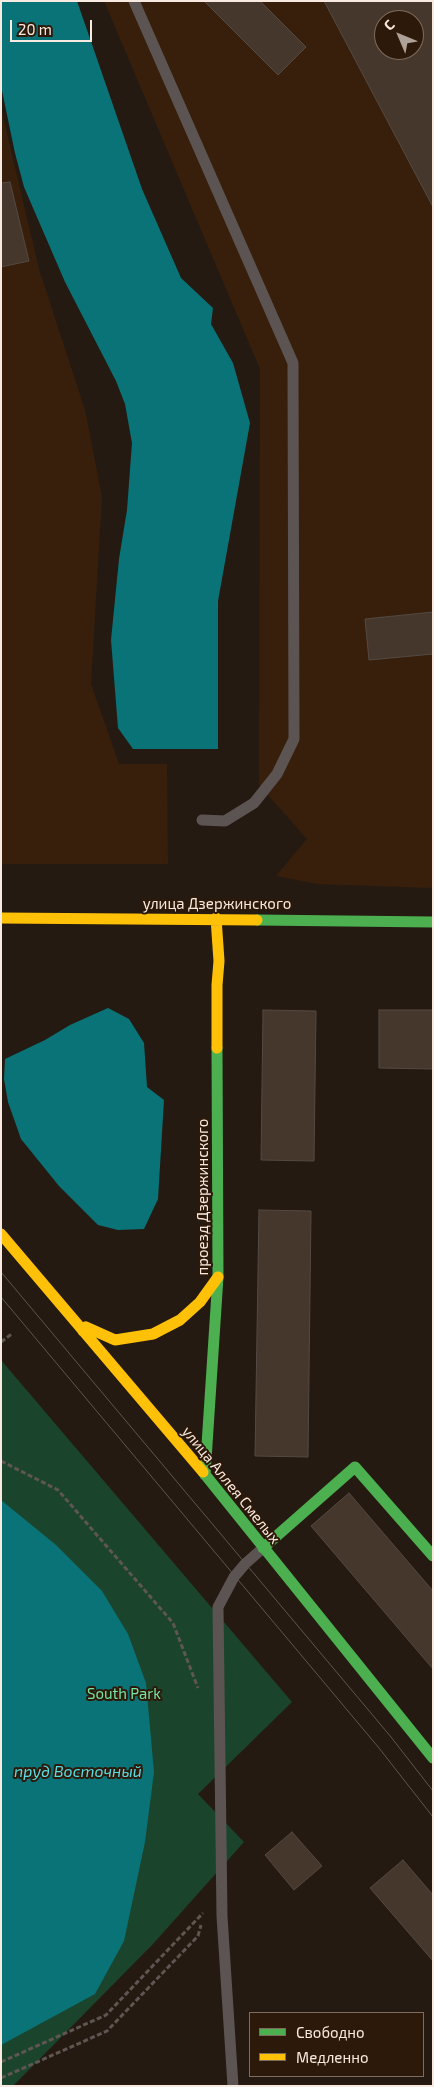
<!DOCTYPE html>
<meta charset="utf-8">
<style>
body{margin:0}
#map{position:relative;width:434px;height:2087px;overflow:hidden;background:#251a11;font-family:"Exo 2",sans-serif}
canvas{display:block}
.frame{position:absolute;inset:0;border:2px solid #f8eae0;pointer-events:none}
.legend{position:absolute;left:249px;top:2012px;width:175px;height:65px;box-sizing:border-box;background:#2d1909;border:1px solid #7e6d5f;margin:0;padding:6px 9px;list-style:none;font-size:15px;color:#f8eae0}
.legend li{display:flex;align-items:center;gap:10px;height:25px}
.legend b{width:25px;border:1px solid #7e6d5f}
.north{position:absolute;left:374px;top:10px;width:50px;height:50px;box-sizing:border-box;background:#2d1909;border:1px solid #7e6d5f;border-radius:50%;rotate:315deg;font-size:14px;font-weight:700;line-height:20px;text-align:center;color:#f8eae0}
.north::after{content:'';display:block;margin:auto;width:18px;height:22px;background:#aea198;clip-path:polygon(50% 0,100% 100%,50% 72%,0 100%)}
.scale{position:absolute;left:10px;top:20px;width:82px;height:22px;box-sizing:border-box;border:2px solid #f8eae0;border-top:0;padding-left:6px;font-size:15px;line-height:18px;white-space:nowrap;color:#f8eae0;-webkit-text-stroke:4px #2d1909;paint-order:stroke}
</style>
<div id="map">
<canvas width="434" height="2087"></canvas>
<div class="frame"></div>
<ul class="legend">
<li><b style="height:6px;background:#4caf50"></b>Свободно</li>
<li><b style="height:6px;background:#ffc107"></b>Медленно</li>
</ul>
<div class="north">С</div>
<div class="scale">20 m</div>
</div>
<script>
const ctx = document.querySelector('canvas').getContext('2d');
ctx.lineJoin = 'round';
function paint(path, color) {
  ctx.fillStyle = color;
  ctx.fill(path, 'evenodd');
}
function toPath(rows) {
  const path = new Path2D();
  for (const r of rows) {
    path.moveTo(r[0], r[1]);
    for (let i = 2; i < r.length; i += 2) path.lineTo(r[i], r[i + 1]);
  }
  return path;
}
function stroke(path, color, width, dash) {
  ctx.strokeStyle = color;
  ctx.lineWidth = width;
  ctx.lineCap = dash ? 'butt' : 'round';
  ctx.setLineDash(dash || []);
  ctx.stroke(path);
}
function drawText(font, color, halo, rows, align = 'center') {
  ctx.font = font + ' "Exo 2",sans-serif';
  ctx.lineWidth = 4;
  ctx.setLineDash([]);
  ctx.textBaseline = 'middle';
  ctx.strokeStyle = halo;
  ctx.fillStyle = color;
  for (const [text, x, y, turn = 0] of rows) {
    ctx.save();
    ctx.translate(x, y);
    ctx.rotate((+turn || 0) * Math.PI / 180);
    ctx.textAlign = isNaN(turn) ? turn : align;
    if (halo) ctx.strokeText(text, 0, 0);
    ctx.fillText(text, 0, 0);
    ctx.restore();
  }
}
const built = toPath([
 [104,1,433,1,433,888,317,884,276,876,307,839,259,785,260,369],
 [384,20,414,20,414,50,384,50],
 [1,108,39,269,85,410,102,497,91,684,119,764,167,764,168,864,1,864]
]);
const green = toPath([
 [1,1360,292,1702,198,1794,244,1842,153,1944,13,2086,1,2086]
]);
const water = toPath([
 [1,1,77,1,142,189,181,278,213,308,211,324,233,363,250,423,218,601,218,749,133,749,118,728,111,640,119,559,127,510,132,443,125,404,116,381,65,282,24,187,15,153,1,86],
 [108,1008,129,1019,144,1043,147,1087,164,1100,158,1199,144,1229,118,1230,98,1225,59,1186,21,1139,8,1102,4,1079,5,1059,45,1040,70,1025],
 [1,1500,56,1545,102,1591,128,1634,146,1683,154,1772,145,1842,124,1941,95,1994,1,2045]
]);
const building = toPath([
 [204,1,260,1,306,47,278,75,204,1],
 [324,1,433,1,433,207,324,1],
 [384,20,414,20,414,50,384,50,384,20],
 [10,182,29,261,1,267,1,183,10,182],
 [433,612,433,654,369,660,365,619,433,612],
 [263,1010,316,1011,314,1161,261,1160,263,1010],
 [379,1010,433,1010,433,1069,379,1068,379,1010],
 [259,1210,311,1211,308,1457,255,1456,259,1210],
 [349,1493,433,1591,433,1669,311,1526,349,1493],
 [292,1832,322,1866,294,1890,265,1855,292,1832],
 [403,1860,433,1895,433,1961,370,1888,403,1860]
]);
const path = toPath([
 [1,1342,13,1333],
 [1,1461,58,1490,173,1623,198,1688],
 [1,2062,106,2015,203,1913],
 [1,2078,107,2031,198,1936,201,1925]
]);
const lane = toPath([
 [134,1,293,363,294,739,277,774,254,803,225,821,202,820],
 [233,2086,222,1916,218,1607,234,1577,245,1564,263,1548]
]);
const fast = toPath([
 [257,920,433,922],
 [203,1472,433,1758],
 [205,1475,218,1277,217,1048],
 [263,1548,355,1467,433,1556]
]);
const slow = toPath([
 [1,918,257,920],
 [216,918,219,961,217,985,217,1048],
 [1,1234,203,1472],
 [83,1331,86,1327,115,1340,153,1334,180,1320,200,1302,218,1277]
]);
const tram = toPath([
 [1,1272,391,1737,433,1791],
 [1,1297,379,1748,433,1817]
]);
const streetNames = [
 ["улица Дзержинского",217,904],
 ["проезд Дзержинского",203,1197,-90],
 ["улица Аллея Смелых",231,1485,51]
];
const parkNames = [
 ["South Park",124,1694]
];
const waterNames = [
 ["пруд Восточный",78,1772]
];
paint(built, '#371f0c');
paint(green, '#1b442c');
paint(water, '#0a7377');
paint(building, '#46372c');
stroke(building, '#544a43', 1);
stroke(path, '#5e5652', 3, [5, 2.5]);
stroke(lane, '#5b5452', 11);
stroke(fast, '#4caf50', 11);
stroke(slow, '#ffc107', 11);
stroke(tram, '#5c5650', 1);
drawText('15px', '#f8eae0', '#2d1909', streetNames);
drawText('15px', '#72e6a4', '#2d1909', parkNames);
drawText('italic 16px', '#59dbe2', '#2d1909', waterNames);
</script>
